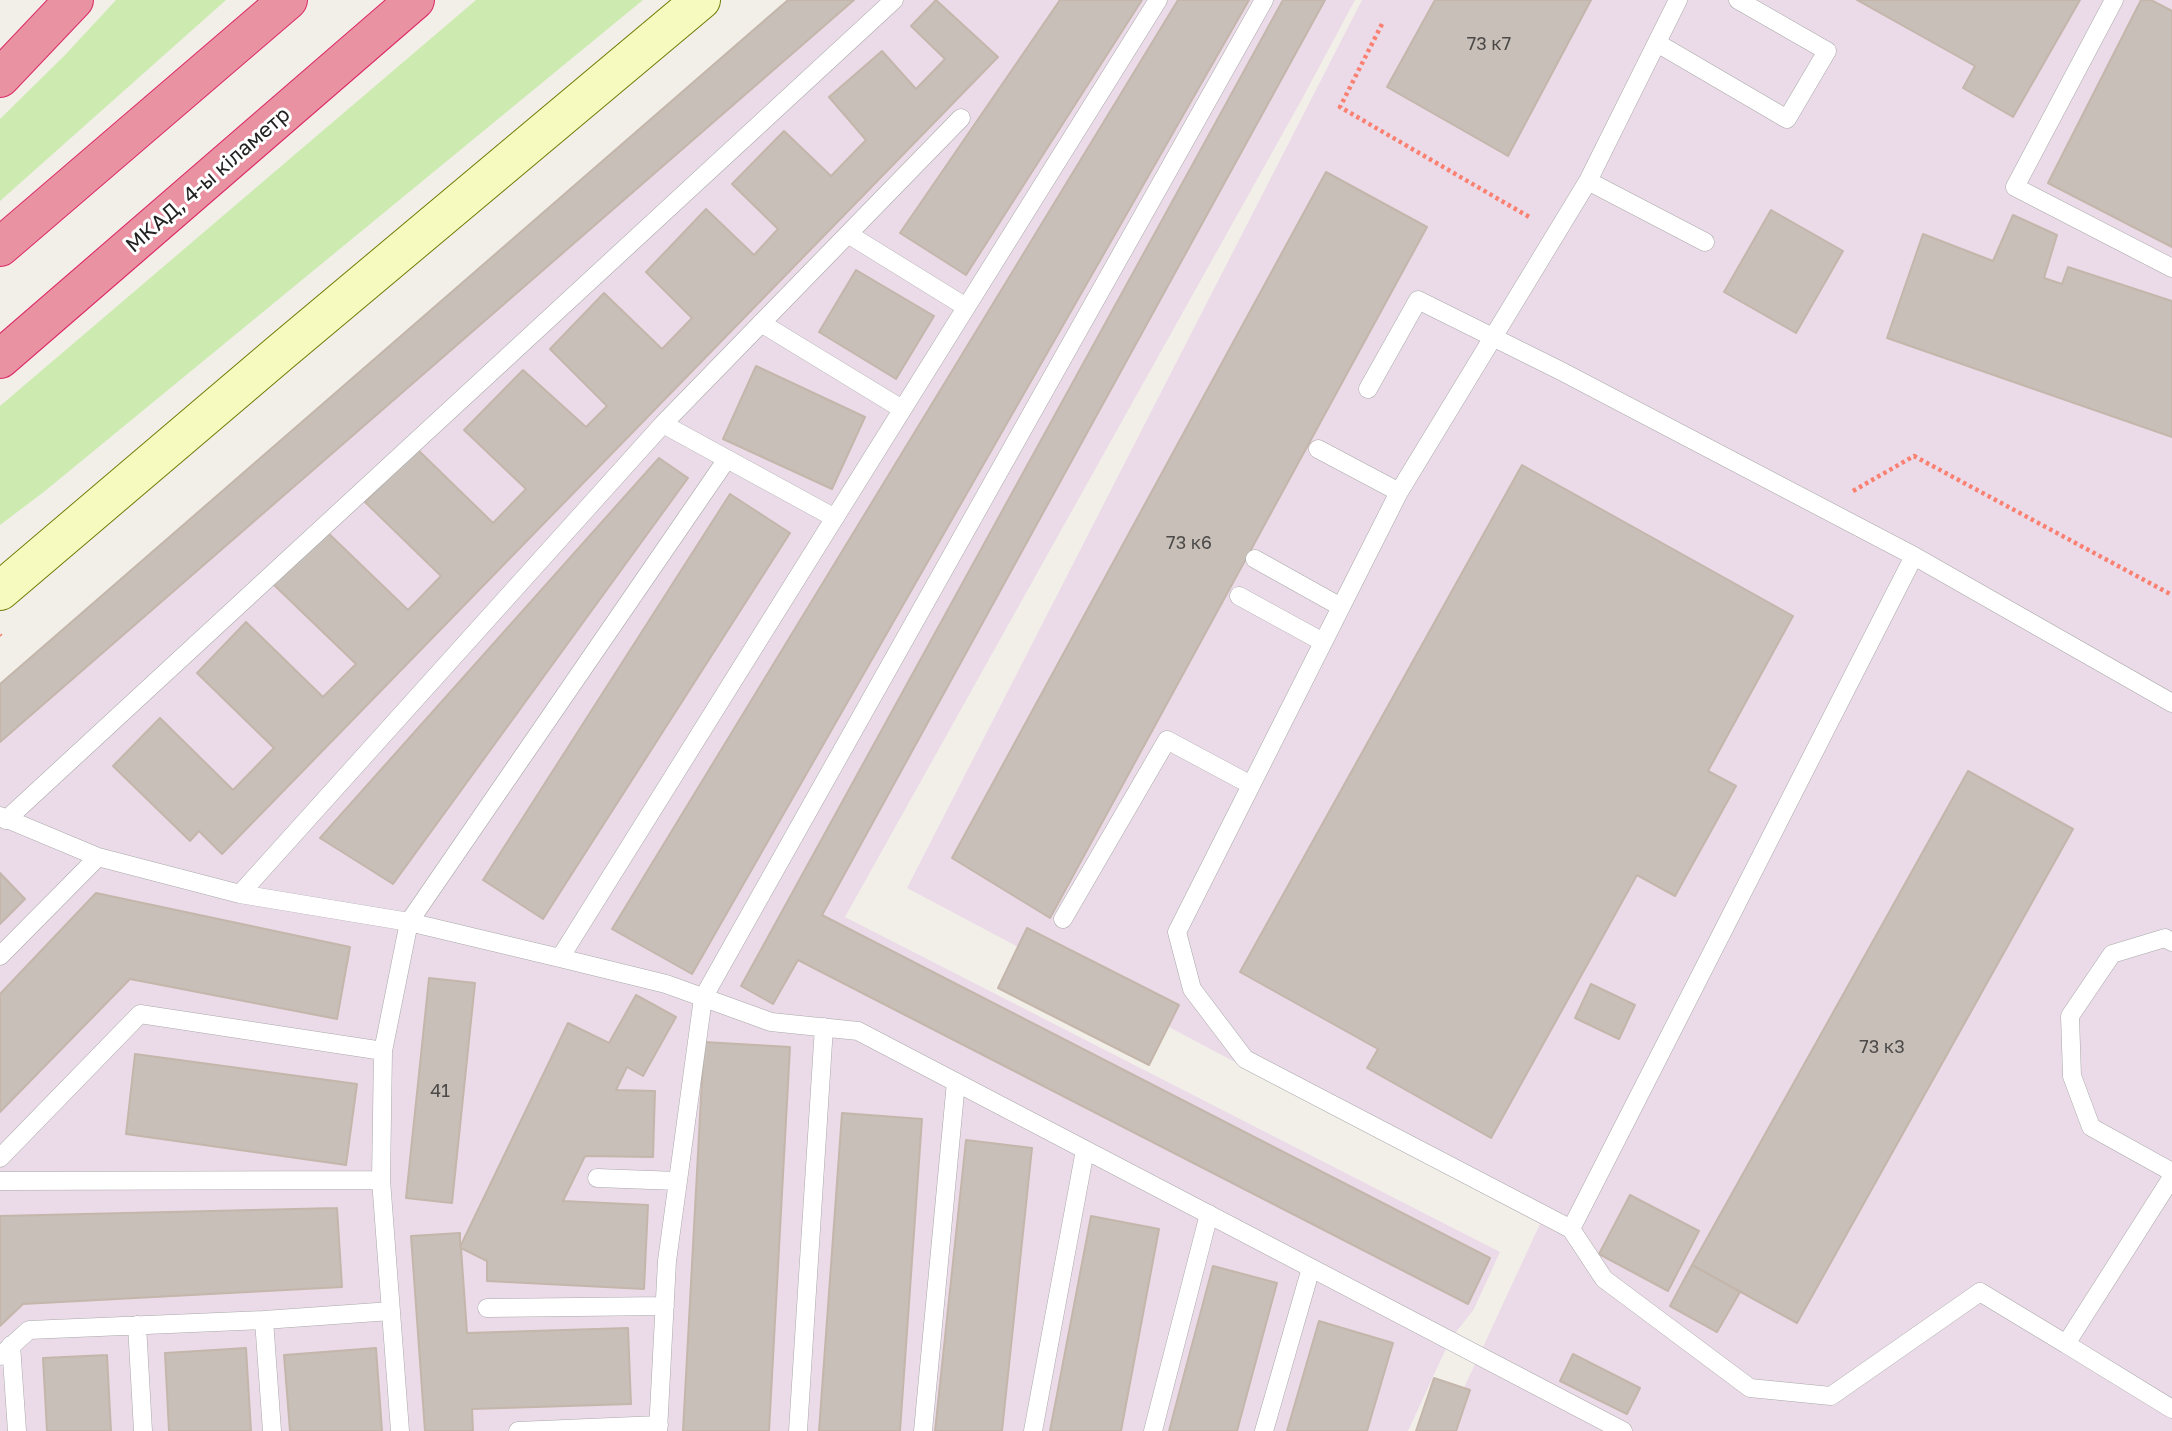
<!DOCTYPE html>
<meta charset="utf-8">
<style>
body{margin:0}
canvas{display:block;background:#f2efe9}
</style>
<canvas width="2172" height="1431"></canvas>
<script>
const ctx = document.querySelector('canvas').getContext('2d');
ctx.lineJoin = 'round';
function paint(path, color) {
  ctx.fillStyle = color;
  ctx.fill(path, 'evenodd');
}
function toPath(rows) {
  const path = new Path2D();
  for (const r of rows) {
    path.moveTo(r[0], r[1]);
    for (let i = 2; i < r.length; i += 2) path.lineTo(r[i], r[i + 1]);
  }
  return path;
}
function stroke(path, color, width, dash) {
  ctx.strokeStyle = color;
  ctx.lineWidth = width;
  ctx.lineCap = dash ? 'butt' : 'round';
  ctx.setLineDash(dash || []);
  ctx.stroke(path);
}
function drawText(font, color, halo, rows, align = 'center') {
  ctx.font = font + ' "Golos Text",sans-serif';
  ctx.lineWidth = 6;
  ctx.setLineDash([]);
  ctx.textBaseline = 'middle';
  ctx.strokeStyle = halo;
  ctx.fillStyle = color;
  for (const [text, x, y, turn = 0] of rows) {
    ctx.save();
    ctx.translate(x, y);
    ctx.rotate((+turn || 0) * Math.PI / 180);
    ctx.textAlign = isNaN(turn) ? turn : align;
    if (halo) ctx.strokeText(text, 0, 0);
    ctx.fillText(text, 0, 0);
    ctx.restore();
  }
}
const industrial = toPath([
 [788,0,1355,0,1302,99,845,917,1500,1252,1474,1309,1450,1340,1408,1431,0,1431,0,684],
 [1362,0,2172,0,2172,1431,1444,1431,1540,1224,907,888]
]);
const grass = toPath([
 [116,0,226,0,0,201,0,119,65,55],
 [476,0,643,0,45,491,0,525,0,406]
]);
const building = toPath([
 [788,0,854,0,0,742,0,684,788,0],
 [936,0,998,57,222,854,199,831,190,841,113,766,160,718,233,790,274,748,197,673,246,622,323,697,356,664,273,584,325,530,408,610,441,576,365,502,417,449,493,523,526,489,464,430,523,370,586,427,607,406,550,349,604,293,662,349,692,318,646,272,706,209,754,255,778,229,732,184,784,131,831,176,866,140,829,97,882,51,916,89,945,59,911,26,936,0],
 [1060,0,1142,0,966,275,900,233,1060,0],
 [1178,0,1249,0,692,974,612,929,1178,0],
 [1283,0,1325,0,822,915,1490,1258,1468,1304,798,960,773,1004,741,986,1283,0],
 [1435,0,1591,0,1508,156,1387,87,1435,0],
 [1857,0,2080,0,2013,117,1963,88,1975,66,1857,0],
 [2141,0,2151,0,2172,11,2172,247,2048,183,2141,0],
 [1326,172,1427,227,1050,918,952,858,1326,172],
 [1771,210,1843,251,1796,333,1724,292,1771,210],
 [2013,215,2057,235,2044,278,2062,284,2068,267,2172,301,2172,437,1887,338,1923,234,1993,261,2013,215],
 [856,270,934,316,896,379,819,332,856,270],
 [756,366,865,417,832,489,723,439,756,366],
 [659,458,688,478,393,884,320,838,659,458],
 [1522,465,1793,616,1708,771,1736,786,1675,896,1637,875,1491,1138,1367,1068,1378,1049,1240,972,1522,465],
 [730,494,790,533,543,919,483,880,730,494],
 [1968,771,2073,829,1797,1323,1692,1265,1968,771],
 [0,873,25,899,0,924,0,873],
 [96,893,350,947,337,1019,130,979,0,1112,0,994,96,893],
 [1027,928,1179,1005,1149,1065,998,988,1027,928],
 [429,978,475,983,452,1203,406,1198,429,978],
 [1591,984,1635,1005,1619,1039,1575,1018,1591,984],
 [636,995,676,1017,643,1076,627,1067,616,1090,655,1091,653,1157,585,1156,563,1201,648,1205,644,1289,487,1281,487,1261,461,1248,467,1333,628,1328,631,1404,472,1409,473,1431,425,1431,411,1236,460,1233,460,1247,568,1023,609,1043,636,995],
 [704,1042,790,1047,769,1431,683,1431,704,1042],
 [135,1054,357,1084,346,1165,126,1134,135,1054],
 [842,1113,922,1119,900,1431,819,1431,842,1113],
 [966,1140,1032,1148,1002,1431,935,1431,966,1140],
 [1630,1195,1699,1231,1668,1291,1599,1254,1630,1195],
 [337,1208,342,1287,23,1304,0,1326,0,1216,337,1208],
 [1091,1216,1159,1229,1121,1431,1050,1431,1091,1216],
 [1692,1265,1740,1292,1717,1332,1670,1306,1692,1265],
 [1213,1266,1277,1283,1237,1431,1169,1431,1213,1266],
 [1319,1321,1393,1343,1367,1431,1287,1431,1319,1321],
 [246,1348,251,1431,169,1431,165,1353,246,1348],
 [376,1348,382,1431,290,1431,284,1355,376,1348],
 [1573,1354,1640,1388,1627,1414,1560,1381,1573,1354],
 [107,1355,111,1431,47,1431,43,1358,107,1355],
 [1434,1378,1470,1390,1456,1431,1416,1431,1434,1378]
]);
const path = toPath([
 [1382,24,1340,107,1531,218],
 [1853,491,1914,456,2172,595],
 [0,635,1,636]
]);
const lane = toPath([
 [1678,0,1588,181,1399,492,1177,932,1192,989,1245,1059,1571,1229,1914,556],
 [2114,0,2015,187,2172,268],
 [1657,43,1787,119,1827,51,1738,0],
 [1588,181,1705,242],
 [848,234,966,307],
 [761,323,902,409],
 [1368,389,1418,300,1561,371,1914,556,2172,703],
 [663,424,961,118],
 [1318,449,1399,492],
 [1255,559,1341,607],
 [1239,596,1323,642],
 [0,816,98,857,240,894,409,922,560,958,666,984,771,1022,858,1031,1623,1431],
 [6,820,894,0],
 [240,894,663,424,835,518],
 [1063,919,1167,740,1251,785],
 [2172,942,2165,938,2112,954,2070,1016,2072,1076,2091,1127,2172,1172],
 [0,956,98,857],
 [560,958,1158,0],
 [0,1158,140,1014,383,1051],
 [597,1178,678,1181],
 [0,1181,381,1180],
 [1571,1229,1604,1279,1750,1388,1831,1396,1980,1292,2066,1344,2172,1177],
 [487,1308,665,1306],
 [264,1320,272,1431],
 [137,1325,143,1431],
 [2066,1344,2172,1409],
 [11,1345,17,1431],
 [0,1356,29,1330,264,1320,391,1311],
 [400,1431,381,1180,383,1051,409,922,727,459],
 [518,1431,659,1425],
 [658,1431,667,1261,703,998,1264,0],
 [798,1431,824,1027],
 [923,1431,956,1082],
 [1033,1431,1085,1150],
 [1153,1431,1209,1214],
 [1264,1431,1311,1268]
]);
const secondary = toPath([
 [0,591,281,352,701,0]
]);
const highway = toPath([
 [0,78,74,0],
 [0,247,288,0],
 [0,359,415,0]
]);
const numberNames = [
 ["73 к7",1489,44],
 ["73 к6",1189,543],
 ["73 к3",1882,1047],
 ["41",440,1091]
];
const streetNames = [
 ["МКАД, 4-ы кіламетр",208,180,-41]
];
paint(industrial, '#ebdbe8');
paint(grass, '#cdebb0');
paint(building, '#c7bfb8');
stroke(building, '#c4b6ab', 2);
stroke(lane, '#a9a9a9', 19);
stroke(secondary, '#707d05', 40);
stroke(highway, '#dc2a67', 40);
stroke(path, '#fa8072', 4.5, [3.5, 3.5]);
stroke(lane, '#fff', 18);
stroke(secondary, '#f7fabf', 38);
stroke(highway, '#e892a2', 38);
drawText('18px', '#4b4948', null, numberNames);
drawText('21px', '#222', '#fff', streetNames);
</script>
